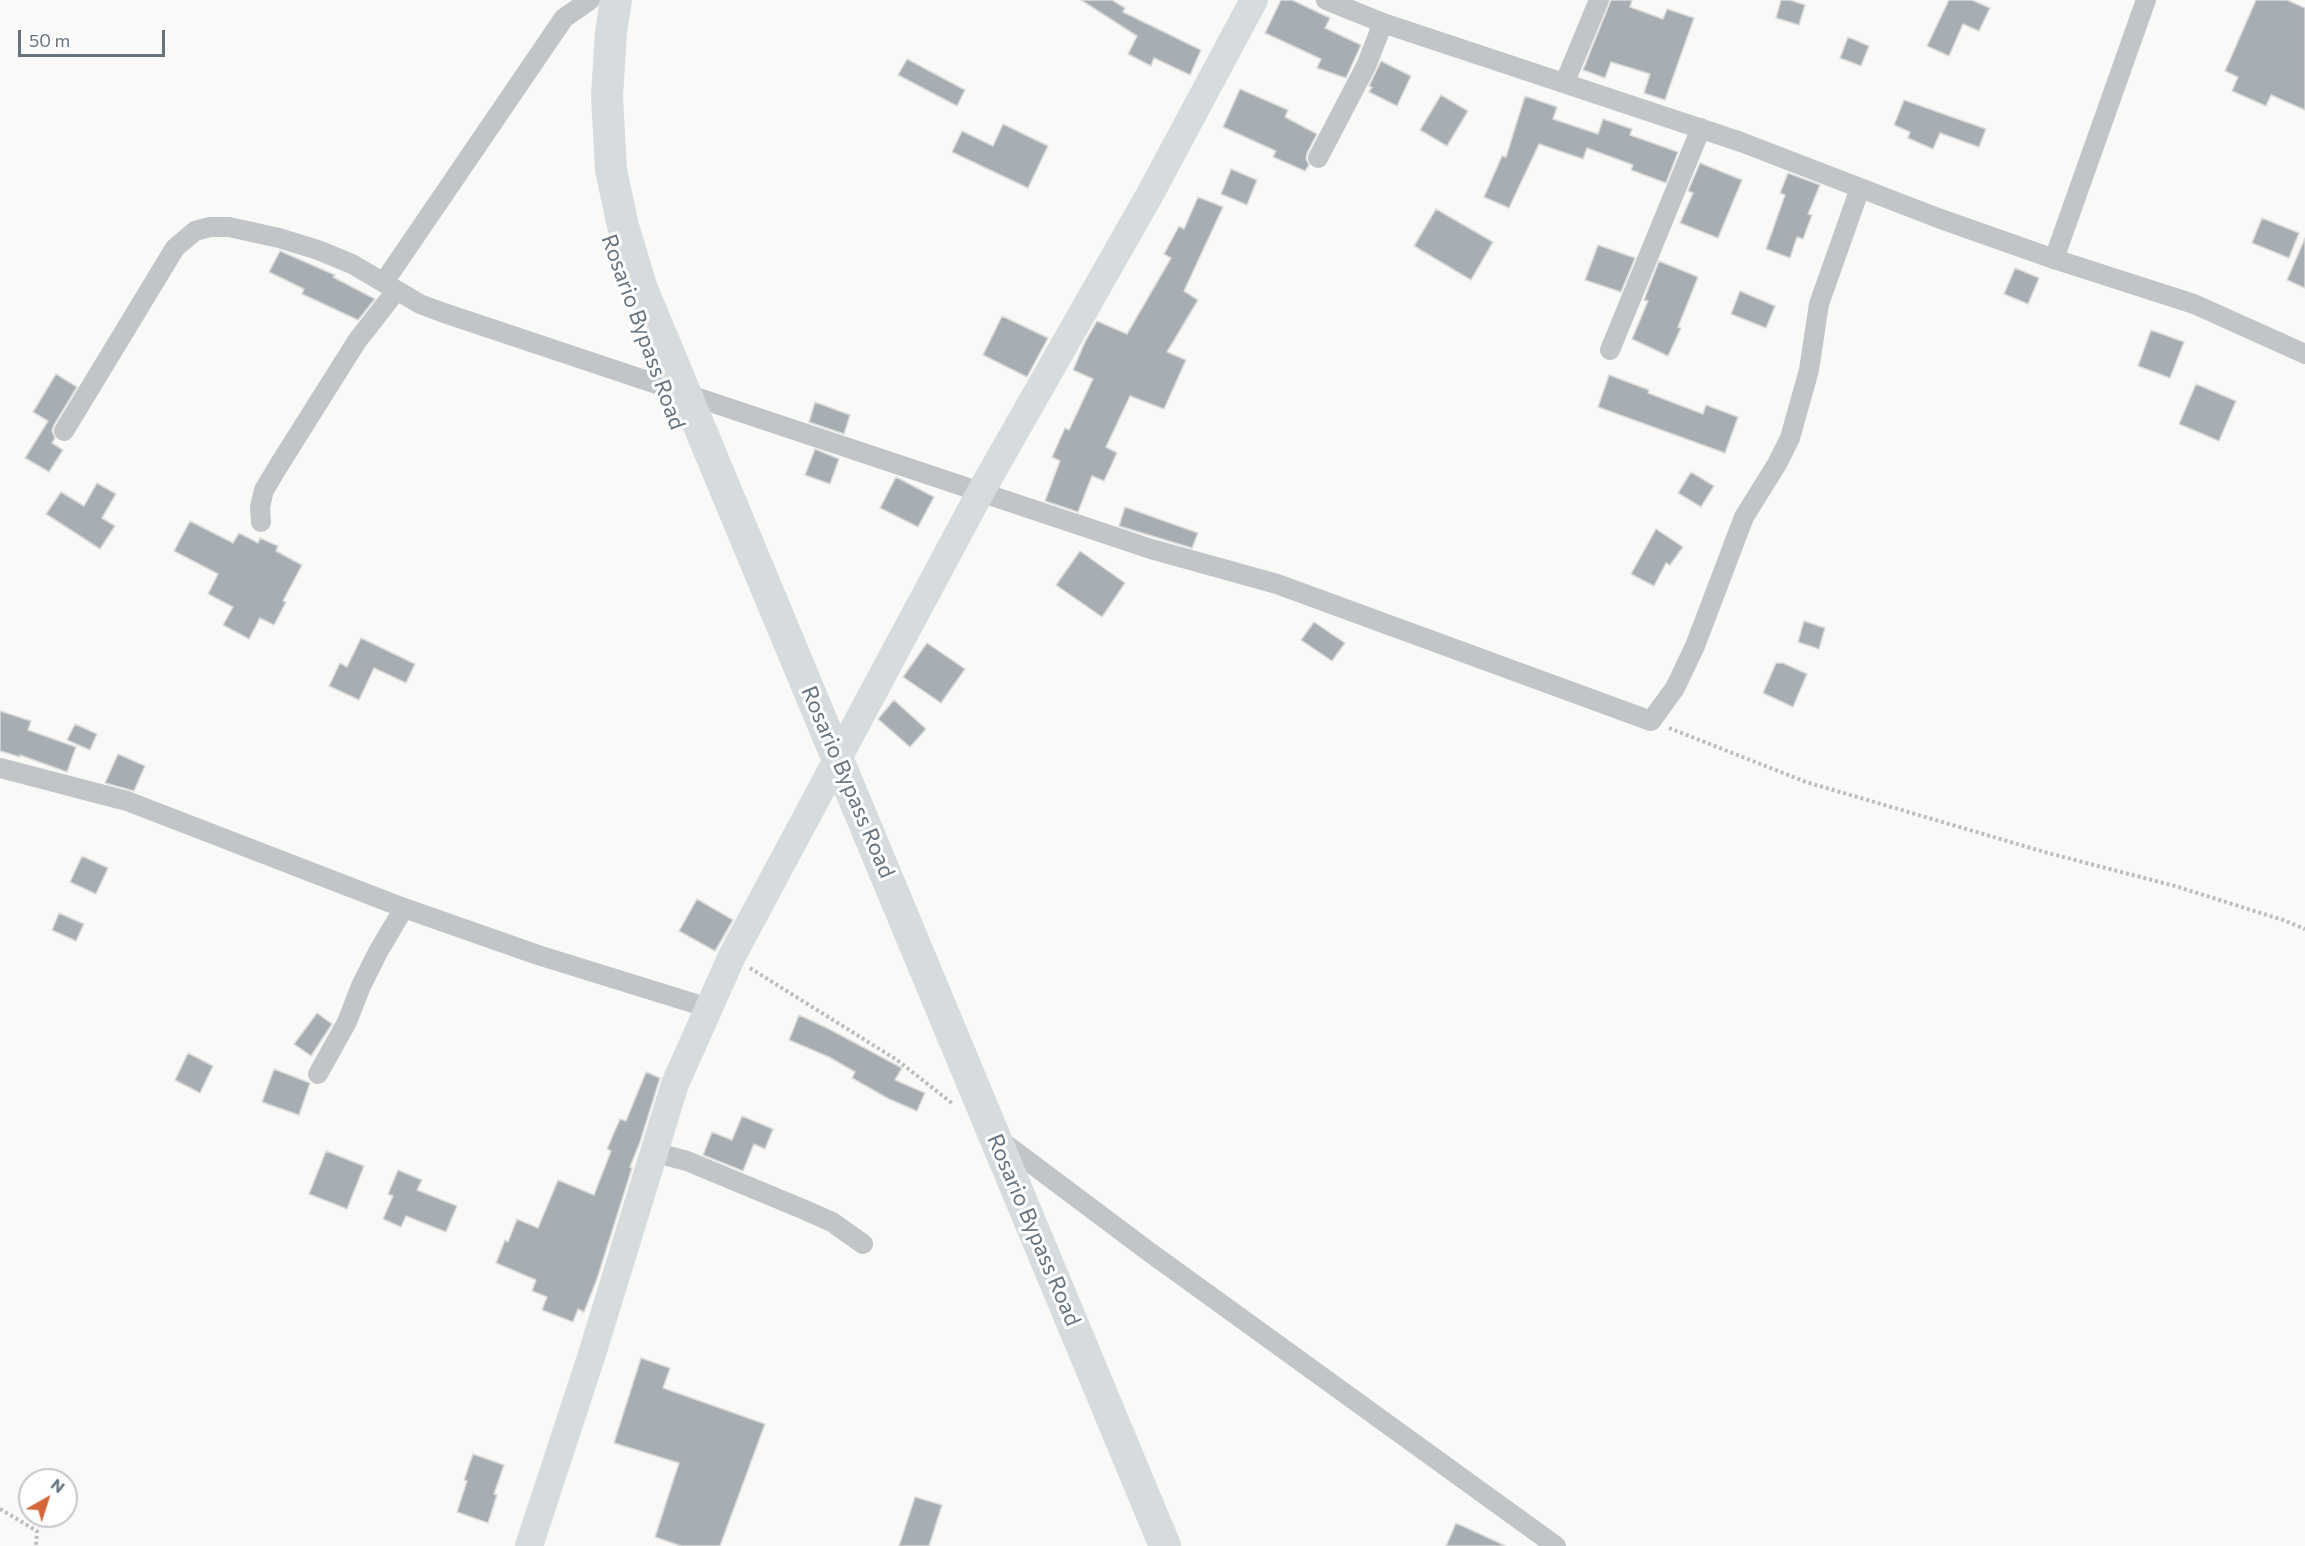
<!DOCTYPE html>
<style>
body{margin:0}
#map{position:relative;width:2305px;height:1546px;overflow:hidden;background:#f9f9f7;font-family:Commissioner,sans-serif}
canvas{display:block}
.north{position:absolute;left:18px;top:1468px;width:60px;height:60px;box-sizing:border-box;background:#fff;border:2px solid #c2c7cc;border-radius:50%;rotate:39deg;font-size:16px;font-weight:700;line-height:24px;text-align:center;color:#667480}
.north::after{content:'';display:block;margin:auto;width:21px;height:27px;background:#d7653a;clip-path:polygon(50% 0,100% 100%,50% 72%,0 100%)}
.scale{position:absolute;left:18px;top:30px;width:147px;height:27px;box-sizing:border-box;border:3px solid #667480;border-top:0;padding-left:8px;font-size:18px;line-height:21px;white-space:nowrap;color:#667480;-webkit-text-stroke:4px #fff;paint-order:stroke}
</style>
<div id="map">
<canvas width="2305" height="1546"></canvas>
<div class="north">N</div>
<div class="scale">50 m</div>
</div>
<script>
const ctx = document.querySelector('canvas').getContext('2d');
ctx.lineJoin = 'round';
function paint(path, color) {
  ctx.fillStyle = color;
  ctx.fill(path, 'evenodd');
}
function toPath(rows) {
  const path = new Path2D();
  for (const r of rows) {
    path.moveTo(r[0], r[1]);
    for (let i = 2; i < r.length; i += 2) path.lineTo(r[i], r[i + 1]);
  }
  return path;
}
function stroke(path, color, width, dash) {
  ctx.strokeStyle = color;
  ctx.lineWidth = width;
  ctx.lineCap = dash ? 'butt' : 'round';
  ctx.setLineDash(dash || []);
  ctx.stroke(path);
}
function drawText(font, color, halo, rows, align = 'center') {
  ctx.font = font + ' Commissioner,sans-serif';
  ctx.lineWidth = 6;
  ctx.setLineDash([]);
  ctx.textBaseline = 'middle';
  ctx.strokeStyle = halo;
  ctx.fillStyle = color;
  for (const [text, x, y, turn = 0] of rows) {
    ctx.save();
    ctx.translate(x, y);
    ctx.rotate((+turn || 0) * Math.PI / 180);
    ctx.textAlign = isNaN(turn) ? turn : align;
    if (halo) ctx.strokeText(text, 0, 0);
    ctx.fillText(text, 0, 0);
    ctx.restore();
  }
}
const building = toPath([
 [1081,0,1112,0,1125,8,1123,12,1201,50,1190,75,1154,58,1151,66,1128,54,1137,36,1081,0],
 [1281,0,1292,0,1330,18,1325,28,1361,45,1346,78,1317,68,1321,59,1265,33,1281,0],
 [1611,0,1632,0,1630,7,1663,19,1667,9,1694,18,1665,100,1644,93,1650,74,1611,62,1605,78,1583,70,1611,0],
 [1781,0,1790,0,1805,5,1799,25,1776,18,1781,0],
 [1949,0,1972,0,1990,8,1979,31,1963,24,1949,56,1927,46,1949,0],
 [2256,0,2287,0,2305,8,2305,110,2271,95,2266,106,2232,91,2238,77,2225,71,2256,0],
 [1848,37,1869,46,1861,66,1840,58,1848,37],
 [907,59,965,90,957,106,898,75,907,59],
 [1381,61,1411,76,1397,106,1369,92,1372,87,1369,86,1381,61],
 [1240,89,1288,110,1285,117,1317,134,1307,153,1306,159,1309,165,1305,171,1273,157,1276,151,1223,127,1240,89],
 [1441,95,1468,111,1447,146,1420,130,1441,95],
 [1525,96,1557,107,1553,119,1598,134,1603,119,1632,129,1630,135,1678,152,1666,183,1631,170,1633,165,1587,148,1583,159,1539,144,1509,208,1484,197,1502,156,1506,157,1525,96],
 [1904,100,1986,129,1979,147,1940,133,1933,149,1908,138,1910,132,1894,125,1904,100],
 [1003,124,1048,146,1028,188,952,152,962,131,993,146,1003,124],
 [1700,163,1742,180,1718,238,1680,223,1693,193,1688,191,1700,163],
 [1231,169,1257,180,1247,205,1221,194,1231,169],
 [1788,173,1820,185,1808,214,1812,215,1803,239,1797,237,1790,258,1766,249,1785,195,1780,193,1788,173],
 [1198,197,1223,207,1184,291,1198,300,1167,352,1186,360,1164,409,1130,396,1106,447,1117,453,1104,481,1092,476,1078,512,1045,501,1060,461,1052,457,1065,428,1069,430,1093,379,1073,370,1085,342,1097,321,1127,334,1171,258,1164,254,1179,226,1184,229,1198,197],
 [1436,209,1493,242,1471,280,1414,246,1436,209],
 [2262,218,2299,233,2289,258,2252,243,2262,218],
 [2305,238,2305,288,2287,280,2305,238],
 [1598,245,1635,258,1621,292,1585,280,1598,245],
 [280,251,335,275,333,277,375,299,358,320,302,294,304,289,269,272,280,251],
 [1659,261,1698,277,1678,327,1681,328,1668,356,1632,339,1648,301,1644,300,1659,261],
 [2015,268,2039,278,2028,304,2004,294,2015,268],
 [1740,291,1775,306,1766,328,1731,314,1740,291],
 [1002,316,1048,338,1027,377,983,355,1002,316],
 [2151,330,2184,342,2170,378,2138,366,2151,330],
 [56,374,77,387,54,425,52,431,55,438,52,443,63,450,49,472,25,458,48,421,33,412,56,374],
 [1609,375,1649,390,1648,393,1703,414,1706,405,1738,417,1725,453,1598,407,1609,375],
 [2196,384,2236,401,2219,441,2179,424,2196,384],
 [815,402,850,415,844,434,809,422,815,402],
 [815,449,839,459,830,484,805,475,815,449],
 [1691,472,1714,486,1701,507,1678,493,1691,472],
 [896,477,934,497,918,527,880,508,896,477],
 [97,483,116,494,102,518,115,526,100,549,46,514,61,492,84,506,97,483],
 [1125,507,1198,533,1192,548,1119,526,1125,507],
 [190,521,233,543,239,533,258,543,260,538,278,546,276,551,302,565,283,601,286,602,274,625,260,618,249,639,223,625,233,607,208,594,218,574,174,551,190,521],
 [1656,529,1683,547,1670,565,1666,563,1654,586,1631,574,1656,529],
 [1080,551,1125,583,1102,617,1056,585,1080,551],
 [1804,621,1825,628,1819,649,1798,642,1804,621],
 [1314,622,1345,643,1332,661,1301,640,1314,622],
 [361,638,415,664,406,683,374,668,359,700,329,686,340,663,347,667,361,638],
 [927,643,965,669,941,703,903,677,927,643],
 [1776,663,1783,663,1807,674,1793,707,1763,693,1776,663],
 [894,700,926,729,910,747,878,719,894,700],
 [0,711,31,721,28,730,76,747,67,772,20,755,20,757,0,751,0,711],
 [75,724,97,734,90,750,67,740,75,724],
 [118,754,145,766,134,791,105,783,118,754],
 [82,856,108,868,96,894,70,882,82,856],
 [697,899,733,920,715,951,679,931,697,899],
 [59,913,84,924,76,941,52,930,59,913],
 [317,1013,332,1024,311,1056,294,1044,317,1013],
 [799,1015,827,1028,902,1068,895,1080,925,1093,917,1111,889,1099,852,1078,855,1072,829,1057,789,1040,799,1015],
 [188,1053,213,1066,200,1093,175,1080,188,1053],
 [274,1069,310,1083,299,1115,262,1102,274,1069],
 [646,1072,660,1078,640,1142,630,1167,632,1168,597,1279,584,1312,578,1309,573,1322,542,1310,547,1297,532,1291,536,1280,496,1263,505,1240,508,1242,517,1219,538,1228,558,1180,594,1195,611,1151,607,1149,620,1119,626,1121,646,1072],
 [742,1116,773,1129,765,1149,754,1144,743,1171,703,1155,712,1132,732,1140,742,1116],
 [326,1151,364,1166,347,1209,309,1194,326,1151],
 [398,1170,422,1180,417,1190,457,1206,446,1232,406,1216,401,1227,383,1219,393,1196,388,1194,398,1170],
 [641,1358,670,1368,663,1388,765,1424,720,1546,681,1546,655,1537,679,1463,614,1443,641,1358],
 [473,1454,504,1465,494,1494,497,1495,488,1523,457,1512,467,1481,464,1480,473,1454],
 [915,1497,942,1505,929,1546,899,1546,915,1497],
 [1456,1523,1506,1546,1446,1546,1456,1523]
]);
const path = toPath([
 [1669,728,1806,782,2048,853,2175,886,2283,920,2305,929],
 [750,968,897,1060,953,1104],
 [0,1509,37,1531,36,1546]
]);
const street = toPath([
 [1326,0,1383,23,1741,142,1938,218,2054,259,2194,304,2305,354],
 [1565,82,1599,0],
 [1318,158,1366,66,1383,23],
 [2054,259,2146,0],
 [384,282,564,18,590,0],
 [1610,350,1701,128],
 [64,431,175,248,195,231,210,227,229,227,279,238,318,250,352,264,420,304,444,313,1151,549,1277,584,1651,721,1675,688,1695,646,1744,517,1777,464,1790,438,1809,370,1819,304,1860,188],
 [261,522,260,507,264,490,279,465,357,341,396,291],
 [0,768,127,801,404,908,538,955,709,1008],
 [318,1074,347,1022,361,986,378,952,404,908],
 [1000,1140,1148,1251,1556,1546],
 [653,1152,687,1161,805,1210,832,1222,863,1244]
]);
const secondary = toPath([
 [529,1546,592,1354,675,1084,732,956,980,493,1149,196,1254,0]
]);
const primary = toPath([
 [616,0,611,32,607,96,611,170,623,226,642,289,1165,1546]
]);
const streetNames = [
 ["Rosario Bypass Road",643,332,70],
 ["Rosario Bypass Road",848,782,67],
 ["Rosario Bypass Road",1034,1230,67]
];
paint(building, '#a6aeb4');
stroke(building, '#dbdbda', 1.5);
stroke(path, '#bbbec0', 4, [3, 3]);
stroke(street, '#c1c5c8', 20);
stroke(secondary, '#d6dbde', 28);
stroke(primary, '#d6dbde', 32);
drawText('22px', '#667480', '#fff', streetNames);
</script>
